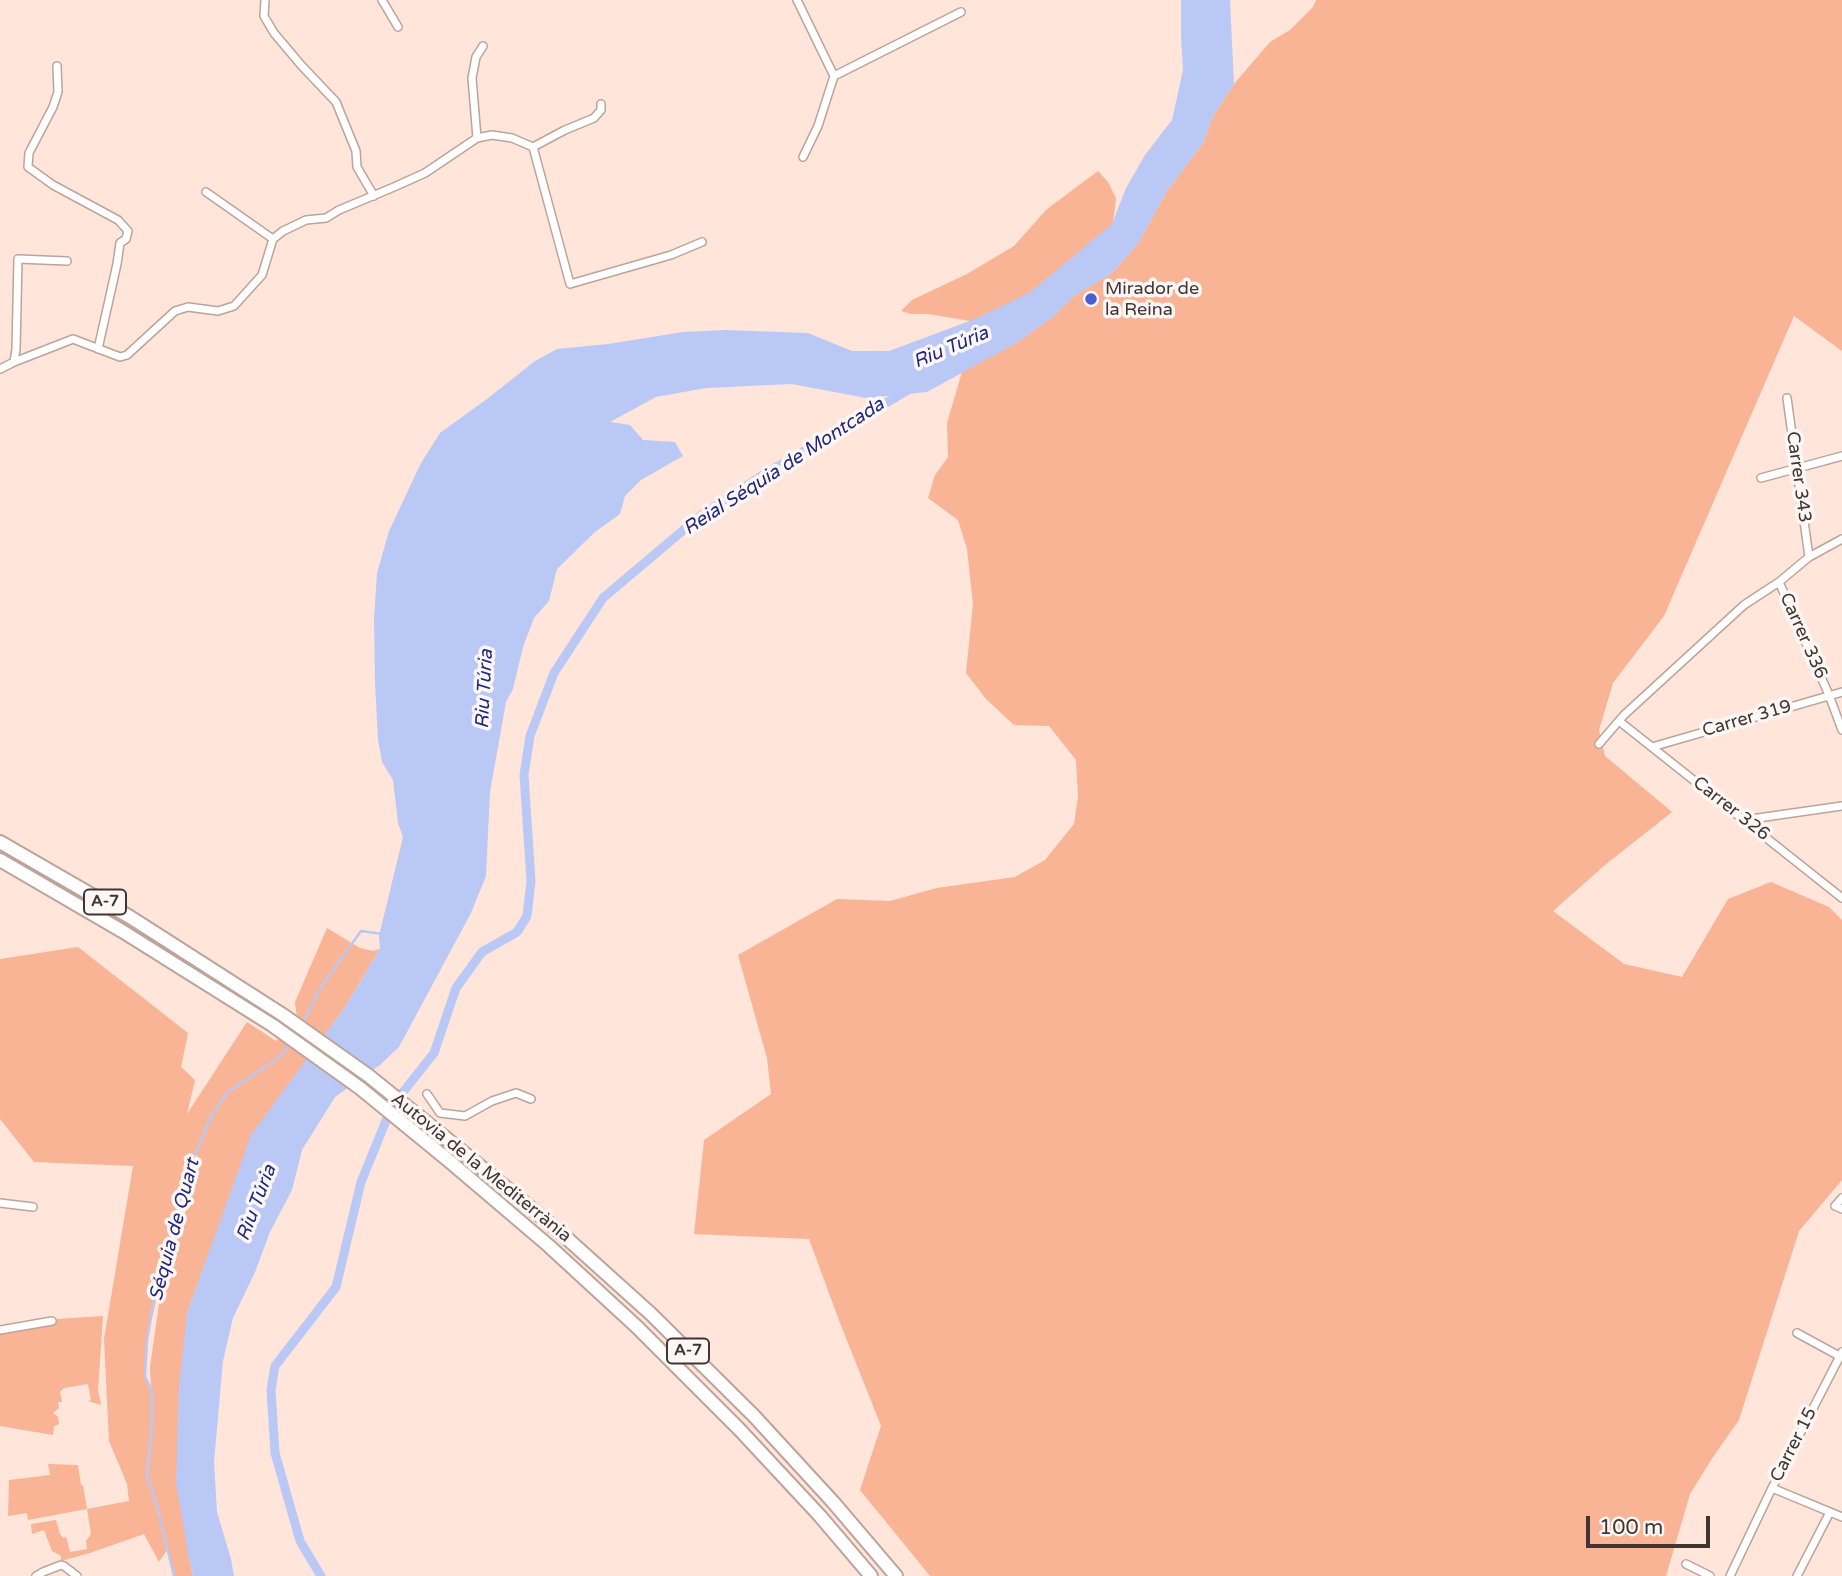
<!DOCTYPE html>
<meta charset="utf-8">
<style>
body{margin:0}
#map{position:relative;width:1842px;height:1576px;overflow:hidden;background:#ffe5da;font-family:"Varela Round",sans-serif}
canvas{display:block}
.scale{position:absolute;left:1586px;top:1516px;width:124px;height:32px;box-sizing:border-box;border:4px solid #3f3531;border-top:0;padding-left:9px;font-size:21px;line-height:24px;white-space:nowrap;color:#3f3531;-webkit-text-stroke:5px #fcf7f5;paint-order:stroke}
</style>
<div id="map">
<canvas width="1842" height="1576"></canvas>
<div class="scale">100 m</div>
</div>
<script>
const ctx = document.querySelector('canvas').getContext('2d');
ctx.lineJoin = 'round';
function paint(path, color) {
  ctx.fillStyle = color;
  ctx.fill(path, 'evenodd');
}
function toPath(rows) {
  const path = new Path2D();
  for (const r of rows) {
    path.moveTo(r[0], r[1]);
    for (let i = 2; i < r.length; i += 2) path.lineTo(r[i], r[i + 1]);
  }
  return path;
}
function stroke(path, color, width, dash) {
  ctx.strokeStyle = color;
  ctx.lineWidth = width;
  ctx.lineCap = dash ? 'butt' : 'round';
  ctx.setLineDash(dash || []);
  ctx.stroke(path);
}
function drawText(font, color, halo, rows, align = 'center') {
  ctx.font = font + ' "Varela Round",sans-serif';
  ctx.lineWidth = 7;
  ctx.setLineDash([]);
  ctx.textBaseline = 'middle';
  ctx.strokeStyle = halo;
  ctx.fillStyle = color;
  for (const [text, x, y, turn = 0] of rows) {
    ctx.save();
    ctx.translate(x, y);
    ctx.rotate((+turn || 0) * Math.PI / 180);
    ctx.textAlign = isNaN(turn) ? turn : align;
    if (halo) ctx.strokeText(text, 0, 0);
    ctx.fillText(text, 0, 0);
    ctx.restore();
  }
}
const green = toPath([
 [1316,0,1842,0,1842,351,1794,316,1664,616,1613,683,1599,730,1605,756,1672,812,1605,865,1553,911,1624,964,1682,977,1728,899,1771,882,1829,907,1842,920,1842,1180,1799,1231,1739,1420,1713,1457,1690,1494,1666,1576,930,1576,860,1490,881,1426,840,1323,809,1239,694,1234,704,1140,771,1094,767,1058,738,955,837,899,890,901,937,888,1015,877,1045,860,1074,824,1078,796,1076,760,1049,726,1014,725,986,699,966,673,973,604,967,549,958,520,928,498,935,475,948,457,947,423,962,372,1016,343,1054,316,1074,296,1112,273,1137,245,1167,191,1203,143,1213,116,1234,84,1270,42,1290,30,1313,7],
 [1098,171,1108,182,1116,198,1112,231,1061,278,978,325,970,321,928,314,911,314,901,311,912,300,967,274,1014,246,1047,209],
 [327,928,360,948,373,951,380,949,345,1007,252,1135,187,1313,189,1559,193,1576,173,1576,167,1550,159,1562,144,1534,90,1553,61,1561,61,1556,52,1551,44,1530,32,1534,31,1524,56,1520,60,1534,63,1538,66,1537,70,1552,87,1549,86,1541,91,1534,87,1509,28,1520,27,1513,8,1516,9,1480,50,1475,48,1464,78,1465,81,1485,83,1485,87,1509,129,1501,127,1484,109,1441,104,1339,133,1166,34,1162,0,1119,0,959,78,947,188,1033,181,1067,195,1080,187,1114,247,1022,276,1041,297,1018,295,1002],
 [196,1153,200,1164,160,1297,150,1367,151,1389,145,1375,147,1341,172,1227,186,1177],
 [103,1316,98,1390,101,1405,88,1401,91,1400,88,1384,64,1388,60,1392,62,1402,58,1402,59,1408,53,1413,58,1417,59,1424,54,1426,53,1435,0,1426,0,1327,56,1319]
]);
const water = toPath([
 [1181,0,1230,0,1234,84,1213,116,1203,143,1167,191,1137,245,1112,273,1074,296,1054,316,1016,343,927,392,866,398,792,384,706,388,656,397,610,422,630,425,643,440,675,442,683,456,641,480,625,496,620,514,595,532,557,569,549,601,534,618,523,647,513,689,506,702,490,792,486,876,471,913,399,1047,380,1065,335,1097,302,1150,292,1190,270,1232,255,1272,233,1318,223,1361,214,1462,217,1512,231,1559,234,1576,193,1576,189,1559,176,1483,179,1386,187,1313,251,1135,345,1007,380,949,379,936,403,837,398,823,393,780,382,762,378,739,375,683,374,619,377,573,389,531,421,463,440,433,487,399,535,361,557,349,608,344,683,332,725,330,808,333,852,351,889,351,975,319,1029,293,1112,224,1126,188,1145,155,1172,120,1183,70,1181,36]
]);
const stream = toPath([
 [303,1022,321,987,361,931,383,934],
 [174,1576,158,1510,147,1476,152,1421,152,1392,145,1376,147,1341,154,1298,186,1177,212,1114,228,1092,282,1055,290,1043]
]);
const canal = toPath([
 [321,1576,300,1541,275,1453,271,1390,275,1366,336,1287,361,1182,392,1106,434,1053,456,988,482,952,517,932,527,916,531,881,524,775,530,736,554,673,603,598,700,516,760,477,913,387]
]);
const minor = toPath([
 [265,0,264,16,274,33,301,65,336,102,356,151,357,167,374,196],
 [382,0,398,27],
 [797,0,834,76,818,126,803,157],
 [57,66,58,92,53,107,29,153,28,167,53,185,118,220,128,231,126,239,120,243,117,264,98,349],
 [834,76,961,12],
 [477,138,472,78,476,57,483,46],
 [533,147,570,284,671,255,702,242],
 [206,192,273,239],
 [14,362,16,349,18,259,67,261],
 [0,369,14,362,73,339,120,357,127,355,175,311,188,307,218,311,234,306,262,275,273,239,283,231,306,220,326,218,339,210,394,187,425,173,477,138,492,135,512,138,533,147,565,130,594,118,601,110,601,104],
 [1787,398,1809,557],
 [1761,478,1842,456],
 [1779,582,1829,695,1842,730],
 [1619,721,1842,898],
 [1599,744,1624,715,1744,605,1779,582,1809,557,1842,539],
 [1652,747,1842,692],
 [1744,820,1842,806],
 [427,1094,440,1113,465,1116,492,1101,516,1093,531,1099],
 [1842,1198,1835,1206,1842,1209],
 [0,1203,33,1207],
 [0,1330,52,1321],
 [1797,1333,1841,1357],
 [1772,1488,1842,1517],
 [1686,1564,1710,1576],
 [36,1576,43,1572,61,1565,64,1566,77,1576],
 [1730,1576,1772,1488,1842,1352],
 [1797,1576,1830,1512]
]);
const motorway = toPath([
 [0,842,130,917,283,1015,369,1076,458,1148,561,1233,651,1314,754,1416,833,1502,896,1576],
 [0,860,122,931,272,1025,360,1088,448,1160,549,1246,637,1327,739,1429,820,1516,871,1576]
]);
const markers = [
 [1091,299,7,"#4b5dd2"]
];
const shields = [
 [105,902,42],
 [688,1351,42]
];
const shieldNames = [
 ["A-7",105,902],
 ["A-7",688,1351]
];
const poiNames = [
 ["Mirador de",1105,289],
 ["la Reina",1105,310]
];
const streetNames = [
 ["Carrer 343",1798,477,82],
 ["Carrer 336",1803,636,66],
 ["Carrer 319",1747,719,-16],
 ["Carrer 326",1731,809,38],
 ["Autovia de la Mediterrània",481,1168,39],
 ["Carrer 15",1794,1445,-63]
];
const waterNames = [
 ["Riu Túria",951,348,-23],
 ["Reial Séquia de Montcada",784,467,-33],
 ["Riu Túria",485,689,-87],
 ["Riu Túria",257,1203,-69],
 ["Séquia de Quart",175,1230,-75]
];
paint(green, '#f9b395');
paint(water, '#bac8f6');
stroke(stream, '#bac8f6', 2.5);
stroke(canal, '#bac8f6', 9);
stroke(minor, '#bca49a', 10);
stroke(motorway, '#bca49a', 16);
stroke(minor, '#fff', 7);
stroke(motorway, '#fff', 12);
for (const [x, y, r, color] of markers) {
  const dot = new Path2D();
  dot.arc(x, y, r, 0, 2 * Math.PI);
  ctx.fillStyle = color;
  ctx.fill(dot);
  stroke(dot, '#fcf7f5', 2.5);
}
for (const [x, y, w] of shields) {
  const box = new Path2D();
  box.roundRect(x - w / 2, y - 12.5, w, 25, 5);
  ctx.fillStyle = '#fcf7f5';
  ctx.fill(box);
  stroke(box, '#3f3531', 2);
}
drawText('bold 16px', '#3f3531', null, shieldNames);
drawText('18px', '#3f3531', '#fcf7f5', poiNames, 'left');
drawText('18px', '#3f3531', '#fcf7f5', streetNames);
drawText('italic 19px', '#21287d', '#fcf7f5', waterNames);
</script>
